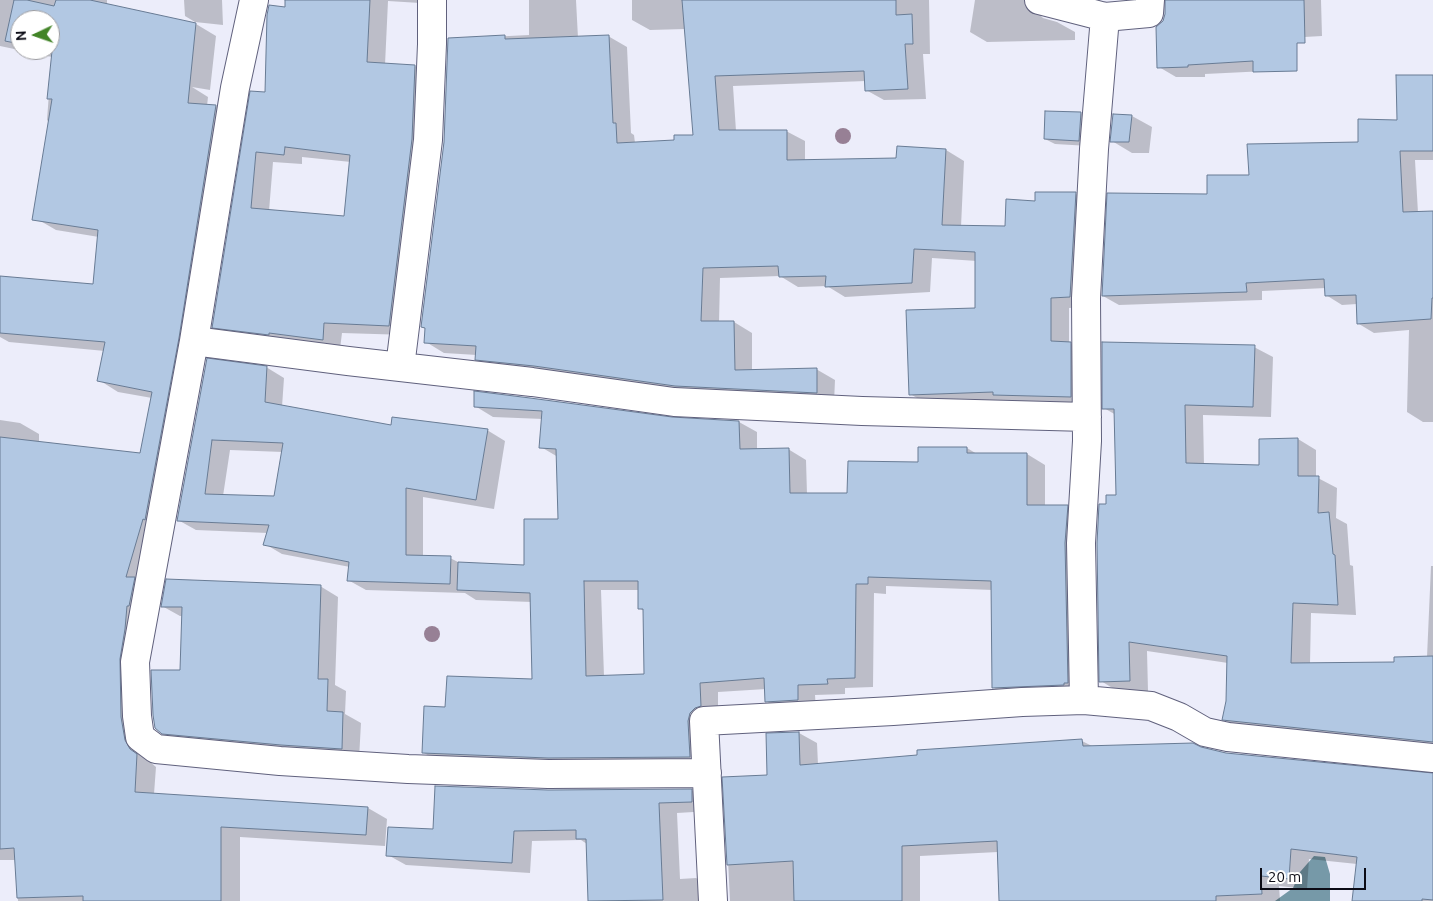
<!DOCTYPE html>
<style>
body{margin:0}
#map{position:relative;width:1433px;height:901px;overflow:hidden;background:#ecedfa;font-family:Ubuntu,sans-serif}
canvas{display:block}
.north{position:absolute;left:10px;top:10px;width:50px;height:50px;box-sizing:border-box;background:#fff;border:1px solid #9d9da1;border-radius:50%;rotate:267deg;font-size:14px;font-weight:700;line-height:20px;text-align:center;color:#0b0b15}
.north::after{content:'';display:block;margin:auto;width:18px;height:22px;background:#428427;clip-path:polygon(50% 0,100% 100%,50% 72%,0 100%)}
.scale{position:absolute;left:1260px;top:868px;width:106px;height:22px;box-sizing:border-box;border:2px solid #0b0b15;border-top:0;padding-left:6px;font-size:15px;line-height:18px;white-space:nowrap;color:#0b0b15;-webkit-text-stroke:4px #fff;paint-order:stroke}
</style>
<div id="map">
<canvas width="1433" height="901"></canvas>
<div class="north">N</div>
<div class="scale">20 m</div>
</div>
<script>
const ctx = document.querySelector('canvas').getContext('2d');
ctx.lineJoin = 'round';
function paint(path, color) {
  ctx.fillStyle = color;
  ctx.fill(path, 'evenodd');
}
function toPath(rows) {
  const path = new Path2D();
  for (const r of rows) {
    path.moveTo(r[0], r[1]);
    for (let i = 2; i < r.length; i += 2) path.lineTo(r[i], r[i + 1]);
  }
  return path;
}
function stroke(path, color, width, dash) {
  ctx.strokeStyle = color;
  ctx.lineWidth = width;
  ctx.lineCap = dash ? 'butt' : 'round';
  ctx.setLineDash(dash || []);
  ctx.stroke(path);
}
const water = toPath([
 [1314,856,1325,857,1330,874,1330,901,1275,901,1293,888,1300,872]
]);
const shadow = toPath([
 [0,0,107,0,107,5,196,24,216,36,210,90,192,87,208,97,207,106,216,106,235,117,149,616,143,751,149,761,156,767,154,794,368,808,387,819,385,846,240,837,240,901,18,901,16,860,0,860,0,420,20,423,39,434,39,443,140,454,152,398,118,392,99,380,105,351,9,342,0,337,0,284,94,285,99,237,56,230,37,219,49,122,47,120,49,93,185,85,0,46],
 [20,20,50,20,50,50,20,50],
 [184,0,222,0,223,25,195,22,185,16],
 [286,0,439,0,436,4,388,1,385,65,415,66,433,77,407,335,342,333,340,349,231,337,213,327,286,8],
 [302,157,351,162,345,217,269,211,273,162,302,164],
 [529,0,576,0,578,38,608,36,627,47,631,133,634,135,635,143,675,141,694,136,685,29,650,30,632,20,632,0,929,0,930,54,923,54,926,99,884,100,866,90,866,81,733,86,736,131,786,131,805,141,805,161,898,159,898,148,946,150,964,161,961,227,1006,227,1036,202,1076,194,1094,204,1088,307,1069,308,1069,343,1089,353,1089,407,928,404,910,394,976,309,977,261,932,258,930,292,845,297,827,286,798,287,780,276,720,278,719,323,734,322,752,333,752,371,816,369,835,380,834,403,695,396,495,370,477,359,477,355,444,353,426,342,426,329,422,327,445,142,449,39,529,35],
 [975,0,1045,0,1041,7,1041,16,1043,18,1057,22,1075,32,1075,40,987,42,970,32],
 [1167,0,1321,0,1322,36,1287,38,1287,70,1205,74,1205,77,1176,77,1159,67],
 [1433,76,1433,160,1415,160,1418,213,1433,212,1433,422,1423,422,1407,412,1409,330,1374,333,1359,324,1357,304,1342,305,1326,295,1326,288,1262,291,1262,300,1119,305,1103,296,1208,195,1251,176,1359,143,1398,121],
 [1046,112,1081,113,1091,119,1089,146,1055,144,1045,139],
 [1114,115,1132,116,1152,127,1149,153,1132,153,1112,141],
 [1254,347,1273,357,1271,417,1203,415,1204,465,1261,466,1298,439,1316,450,1316,477,1337,488,1336,518,1347,524,1350,565,1353,566,1356,615,1311,613,1310,664,1396,664,1427,657,1431,566,1433,566,1433,750,1241,730,1223,719,1227,701,1228,663,1147,651,1148,691,1119,692,1101,681,1108,505,1117,496,1116,415,1104,408],
 [208,360,266,367,284,378,282,407,392,426,487,430,505,441,494,509,423,497,423,557,450,558,460,563,525,566,560,520,558,457,541,447,543,419,493,417,475,406,739,422,757,432,757,450,788,449,806,460,807,494,849,494,920,463,967,448,977,454,1027,454,1045,465,1045,506,1067,506,1085,516,1086,693,1012,698,994,688,993,590,886,586,886,594,874,593,873,687,845,688,845,694,815,695,816,710,784,712,766,701,766,689,718,692,718,716,708,767,442,763,424,753,446,709,533,681,532,602,476,600,465,593,366,590,348,580,350,567,282,554,265,544,268,533,196,530,178,520],
 [230,450,283,452,275,498,223,496],
 [601,590,639,590,639,608,644,611,645,675,604,676],
 [320,586,338,597,335,685,346,691,345,714,361,723,359,759,181,744,163,733,181,671,183,616,180,616,162,606],
 [799,733,817,743,818,765,1082,741,1094,747,1201,748,1226,754,1433,775,1433,901,1355,901,1357,864,1309,859,1307,889,1279,886,1280,901,1000,901,998,852,920,856,920,901,730,901,724,778,768,776],
 [691,790,710,801,710,811,677,813,680,879,696,878,714,889,715,901,589,901,587,844,581,840,532,841,530,873,406,865,388,855,434,831,548,791]
]);
const building = toPath([
 [14,0,27,0,54,6,56,0,90,0,196,23,188,103,216,105,179,338,145,520,143,519,126,577,135,577,129,606,127,606,125,629,120,659,121,717,125,740,130,749,137,754,135,792,368,807,366,835,221,827,221,901,83,901,83,896,17,898,14,848,0,849,0,437,140,453,152,392,97,381,105,342,0,333,0,276,93,284,98,230,32,220,52,99,47,99,52,51,49,50,50,20,20,20,20,44,5,41,14,0],
 [285,0,370,0,367,62,415,65,412,139,389,326,324,323,323,340,269,333,269,335,212,328,250,91,265,92,267,15,269,5,285,7,285,0],
 [285,147,350,155,344,216,251,208,256,152,284,155,285,147],
 [682,0,896,0,896,15,912,14,913,44,905,44,908,89,865,91,864,71,715,76,719,130,787,130,787,160,896,158,897,146,946,149,942,225,1005,226,1006,199,1035,201,1035,192,1076,192,1070,297,1051,298,1051,341,1071,342,1071,397,993,395,993,392,909,395,906,310,975,308,975,252,914,249,912,283,825,287,826,276,779,277,778,266,703,268,701,321,734,321,735,370,817,368,817,393,675,386,534,366,475,360,476,346,424,343,425,328,421,327,444,142,448,38,505,35,505,39,609,35,613,123,616,123,617,143,674,140,674,135,693,135,682,0],
 [1165,0,1304,0,1305,43,1297,43,1297,71,1253,72,1253,61,1188,65,1188,67,1157,68,1156,27,1163,21,1165,14,1165,0],
 [1396,75,1433,75,1433,151,1400,151,1403,212,1433,211,1433,298,1432,298,1431,319,1357,324,1356,295,1325,296,1324,279,1246,283,1247,292,1102,296,1107,193,1207,194,1207,175,1249,175,1247,144,1358,142,1358,119,1397,120,1396,75],
 [1045,111,1081,112,1079,141,1044,139,1045,111],
 [1113,114,1132,115,1129,142,1110,142,1113,114],
 [1102,342,1255,345,1253,407,1185,405,1186,463,1259,465,1259,439,1298,438,1298,476,1319,476,1318,513,1329,512,1333,554,1335,555,1338,605,1293,603,1291,663,1394,662,1394,657,1433,656,1433,742,1222,720,1226,701,1227,656,1129,642,1130,681,1099,682,1097,543,1099,504,1106,504,1106,495,1116,495,1114,409,1102,409,1102,342],
 [207,358,267,366,265,402,391,425,392,417,488,429,476,500,406,488,406,555,451,556,450,584,347,581,349,562,263,545,269,525,177,521,207,358],
 [212,440,283,443,274,496,205,494,212,440],
 [474,391,530,398,672,417,739,421,740,449,789,448,790,493,847,493,848,461,918,462,918,447,967,447,967,453,1027,453,1027,505,1068,505,1065,543,1068,683,1064,683,1064,685,992,688,991,581,868,577,868,584,856,584,855,678,827,679,828,684,798,685,798,700,765,702,764,678,700,683,701,706,695,708,690,713,688,721,690,757,548,758,422,753,424,706,445,707,447,676,532,679,530,593,457,590,458,562,524,565,524,519,558,519,556,449,539,448,542,411,474,407,474,391],
 [584,581,638,581,638,609,643,609,644,674,586,676,584,581],
 [166,579,321,585,318,679,328,679,327,711,343,712,342,749,281,745,162,734,155,728,153,715,151,670,180,670,182,607,161,607,166,579],
 [799,732,800,765,917,755,917,750,1082,739,1083,746,1193,743,1201,747,1226,753,1433,773,1433,900,1422,899,1422,901,1352,901,1357,857,1291,849,1289,879,1261,876,1262,894,1216,896,1216,901,999,901,997,841,902,846,902,901,794,901,793,861,727,865,722,777,767,775,766,733,799,732],
 [435,786,548,790,692,789,692,802,659,803,663,900,588,901,586,839,576,839,576,830,514,831,512,863,386,856,388,827,433,829,435,786]
]);
const street = toPath([
 [254,0,235,88,194,341,135,662,137,716,140,737,156,749,280,761,408,769,548,774,707,773],
 [1039,0,1105,17],
 [194,341,348,361,532,382,674,402,862,411,1087,417],
 [400,367,428,140,432,44,432,0],
 [1084,700,1081,543,1087,441,1086,298,1094,149,1105,17,1149,13,1150,0],
 [713,901,704,721,893,711,1022,702,1084,700,1151,706,1179,717,1205,732,1228,737,1433,758]
]);
const trees = [
 [843,136],
 [432,634]
];
paint(water, '#7699a8');
paint(shadow, '#0003');
paint(building, '#b2c8e3');
stroke(building, '#687b94', 1);
stroke(street, '#60617d', 30);
stroke(street, '#fff', 28);
ctx.fillStyle = '#978095';
for (const [x, y] of trees) {
  ctx.beginPath();
  ctx.arc(x, y, 8, 0, 2 * Math.PI);
  ctx.fill();
}
</script>
